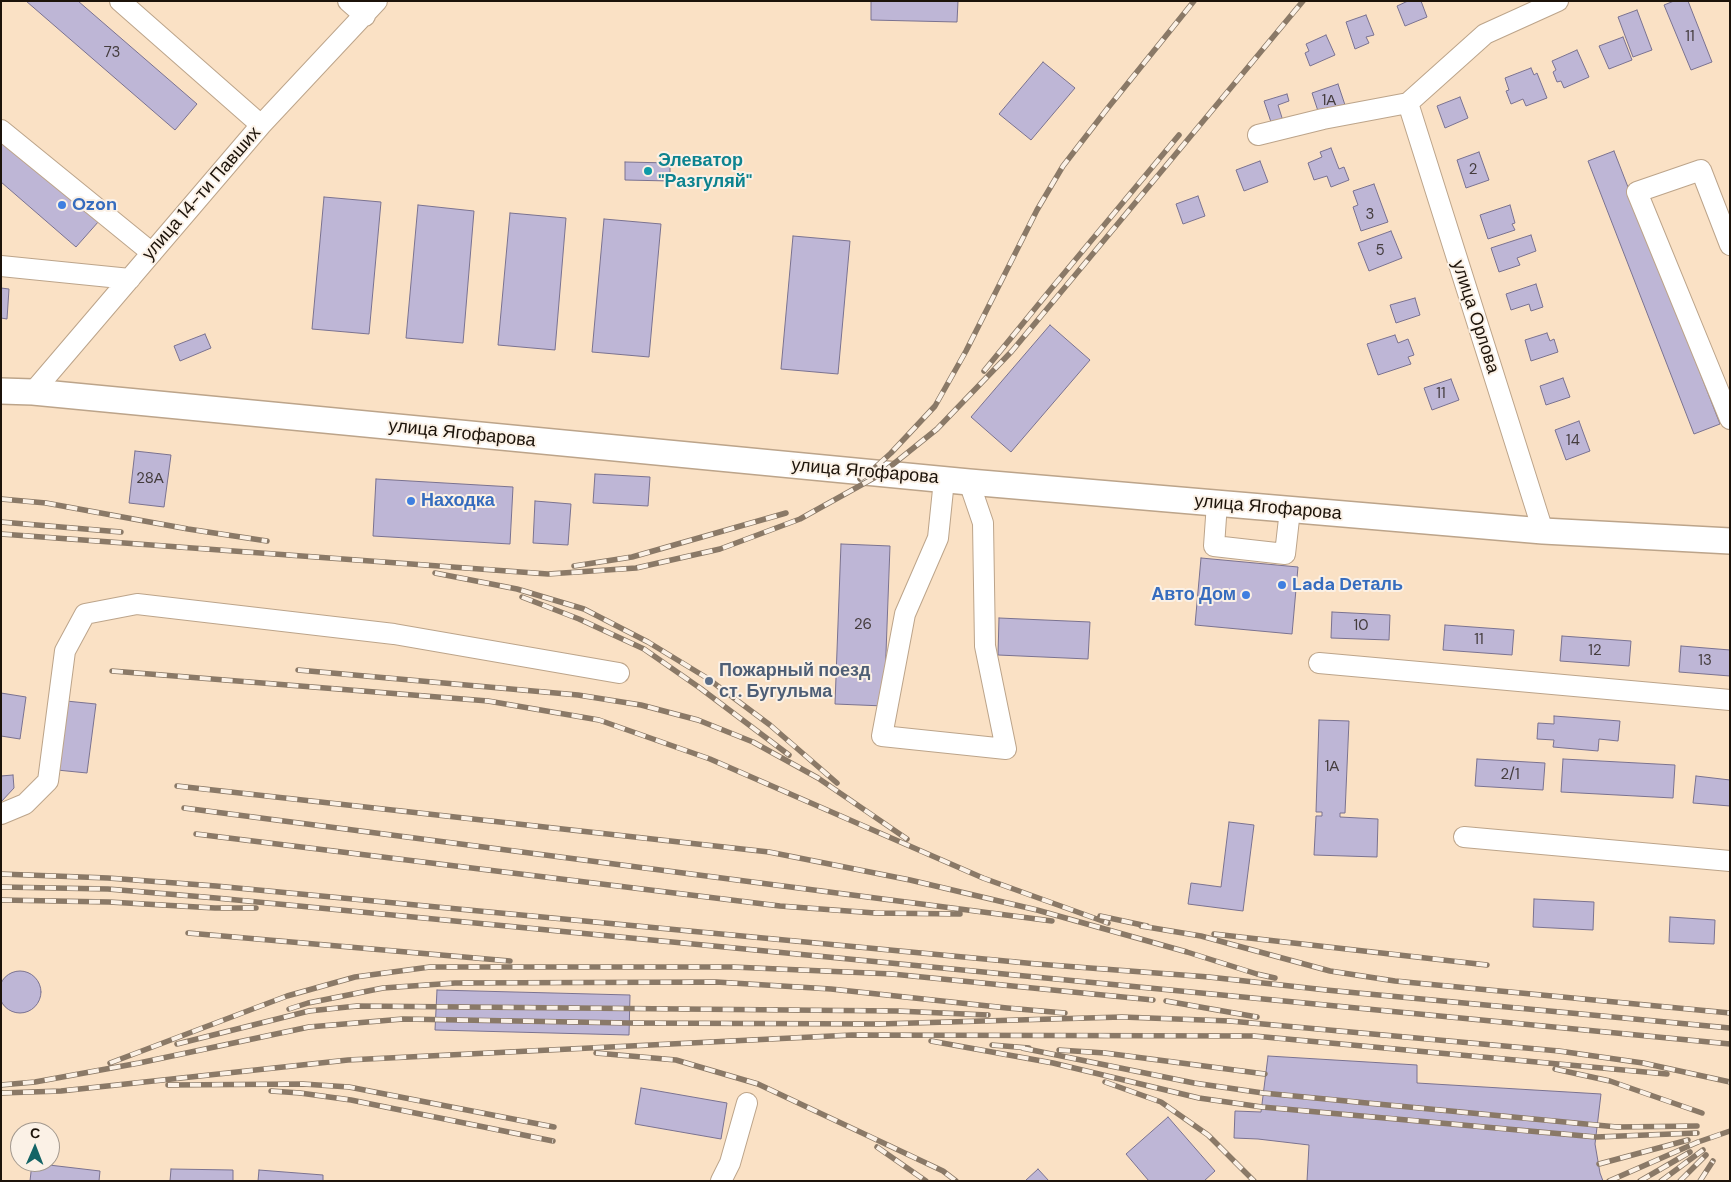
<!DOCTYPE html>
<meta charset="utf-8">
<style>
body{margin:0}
#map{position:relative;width:1731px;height:1182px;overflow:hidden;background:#fae1c5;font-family:"DM Sans",sans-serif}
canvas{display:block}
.frame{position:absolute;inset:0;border:2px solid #1c130a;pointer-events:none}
.north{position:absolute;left:10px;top:1122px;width:50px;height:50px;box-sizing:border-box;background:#fbf1e6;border:1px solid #a2988e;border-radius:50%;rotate:1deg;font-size:14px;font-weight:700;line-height:20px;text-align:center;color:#1c130a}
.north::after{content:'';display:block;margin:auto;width:18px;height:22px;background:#146466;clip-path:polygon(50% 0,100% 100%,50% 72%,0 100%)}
</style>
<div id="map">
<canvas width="1731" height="1182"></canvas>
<div class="frame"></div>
<div class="north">С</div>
</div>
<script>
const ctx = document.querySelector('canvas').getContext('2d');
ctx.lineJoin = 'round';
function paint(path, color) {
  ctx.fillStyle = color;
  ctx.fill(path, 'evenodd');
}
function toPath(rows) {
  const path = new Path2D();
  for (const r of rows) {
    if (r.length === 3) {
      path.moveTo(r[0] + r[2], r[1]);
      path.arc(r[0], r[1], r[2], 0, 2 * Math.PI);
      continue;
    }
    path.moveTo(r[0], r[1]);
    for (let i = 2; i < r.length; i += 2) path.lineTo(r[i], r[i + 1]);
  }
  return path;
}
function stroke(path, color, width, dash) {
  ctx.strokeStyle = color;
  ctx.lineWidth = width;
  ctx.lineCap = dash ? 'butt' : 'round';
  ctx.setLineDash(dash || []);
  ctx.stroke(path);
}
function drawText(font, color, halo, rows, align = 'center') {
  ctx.font = font + ' "DM Sans",sans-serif';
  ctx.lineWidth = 4;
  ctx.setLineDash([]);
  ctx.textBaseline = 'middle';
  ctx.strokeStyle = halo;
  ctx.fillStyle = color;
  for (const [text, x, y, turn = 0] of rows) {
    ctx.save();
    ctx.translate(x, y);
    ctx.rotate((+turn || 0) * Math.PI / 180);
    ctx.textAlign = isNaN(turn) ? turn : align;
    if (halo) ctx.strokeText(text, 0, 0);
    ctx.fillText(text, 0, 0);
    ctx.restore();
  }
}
const building = toPath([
 [26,1,78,1,197,104,175,130,26,1],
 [871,1,958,1,957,22,871,20,871,1],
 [1408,1,1421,1,1427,17,1405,26,1397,6,1408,1],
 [1674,1,1688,1,1712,62,1691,70,1664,5,1674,1],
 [1637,10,1652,50,1633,57,1618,17,1637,10],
 [1366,15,1374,35,1366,37,1369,43,1355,49,1346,22,1366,15],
 [1326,35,1335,55,1310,66,1305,53,1309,51,1306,44,1326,35],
 [1623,37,1632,60,1609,69,1599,46,1623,37],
 [1577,50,1589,77,1564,88,1561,81,1557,82,1553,72,1556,70,1552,61,1577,50],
 [1043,62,1075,88,1031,140,999,114,1043,62],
 [1531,68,1534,75,1537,73,1547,98,1526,106,1523,99,1511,104,1506,91,1509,90,1505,78,1531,68],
 [1338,84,1346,108,1320,117,1312,93,1338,84],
 [1287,94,1289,101,1278,105,1283,121,1272,125,1264,101,1287,94],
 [1460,97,1468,118,1445,128,1437,106,1460,97],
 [1,137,99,221,76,247,1,182,1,137],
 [1331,148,1339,169,1344,167,1349,180,1331,187,1327,176,1314,180,1308,163,1322,157,1320,152,1331,148],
 [1614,151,1720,424,1694,434,1588,161,1614,151],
 [1479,152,1489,180,1466,188,1457,160,1479,152],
 [1260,161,1268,182,1244,191,1236,170,1260,161],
 [625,162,670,163,670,181,625,180,625,162],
 [1374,184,1388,222,1361,231,1353,207,1358,205,1353,191,1374,184],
 [1198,196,1205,216,1183,224,1176,204,1198,196],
 [324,197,381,202,369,334,312,329,324,197],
 [418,205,474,211,463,343,406,338,418,205],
 [1510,205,1515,223,1512,224,1515,230,1488,239,1480,215,1510,205],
 [510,213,566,218,555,350,498,345,510,213],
 [604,219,661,224,649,357,592,352,604,219],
 [1391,231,1402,258,1369,271,1358,243,1391,231],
 [1531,235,1536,251,1517,258,1520,265,1499,272,1491,248,1531,235],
 [793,236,850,241,838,374,781,369,793,236],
 [1536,284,1543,307,1531,311,1529,304,1511,310,1506,294,1536,284],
 [1,288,9,289,7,319,1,318,1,288],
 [1415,298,1420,315,1396,323,1390,305,1415,298],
 [1050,325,1090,360,1011,452,971,417,1050,325],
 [1547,333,1550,341,1554,339,1558,352,1531,361,1525,340,1547,333],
 [205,334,211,348,180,361,174,346,205,334],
 [1395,335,1398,343,1408,339,1414,355,1408,357,1411,364,1378,375,1367,344,1395,335],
 [1563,378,1570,397,1546,405,1540,386,1563,378],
 [1451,379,1459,400,1432,410,1424,388,1451,379],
 [1579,421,1590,451,1566,460,1555,430,1579,421],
 [135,451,171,455,164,507,129,503,135,451],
 [595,474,650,477,648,506,593,503,595,474],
 [376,479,513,487,510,544,373,536,376,479],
 [535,501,571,504,568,545,533,543,535,501],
 [841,544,890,546,884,706,835,704,841,544],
 [1201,558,1298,567,1292,634,1195,625,1201,558],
 [1332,612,1390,615,1389,640,1331,638,1332,612],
 [999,618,1090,622,1088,659,998,655,999,618],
 [1445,625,1514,630,1512,655,1443,650,1445,625],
 [1562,636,1631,641,1629,666,1560,661,1562,636],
 [1681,646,1730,650,1730,676,1679,672,1681,646],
 [1,693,26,697,20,739,1,736,1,693],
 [66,701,96,704,87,773,57,770,66,701],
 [1554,716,1620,721,1618,741,1599,739,1598,751,1553,747,1554,740,1537,739,1538,723,1554,724,1554,716],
 [1319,720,1349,721,1345,813,1340,813,1340,817,1378,819,1377,857,1314,855,1316,816,1322,816,1322,812,1316,812,1319,720],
 [1477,759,1545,763,1543,790,1475,786,1477,759],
 [1563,759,1675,765,1673,798,1561,792,1563,759],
 [13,775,14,788,1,802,1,776,13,775],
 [1696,776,1730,780,1730,806,1693,803,1696,776],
 [1229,822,1254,825,1243,911,1188,904,1191,883,1221,887,1229,822],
 [1534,899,1594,902,1593,930,1533,927,1534,899],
 [1670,917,1715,920,1714,944,1669,942,1670,917],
 [20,992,21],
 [437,990,630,995,629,1035,435,1030,437,990],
 [1268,1056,1417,1065,1417,1083,1601,1094,1595,1144,1600,1173,1603,1181,1307,1181,1309,1145,1258,1139,1234,1138,1235,1111,1261,1112,1268,1056],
 [641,1088,727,1103,721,1139,635,1124,641,1088],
 [1168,1117,1215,1171,1204,1181,1149,1181,1126,1154,1168,1117],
 [32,1163,100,1171,99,1181,30,1181,32,1163],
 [171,1169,233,1170,233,1181,170,1181,171,1169],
 [1038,1169,1049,1181,1025,1181,1038,1169],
 [259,1170,323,1175,323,1181,258,1181,259,1170]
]);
const minor = toPath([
 [120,1,261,125],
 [348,1,365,16],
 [1408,103,1543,531],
 [1408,103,1485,34,1558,1],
 [1,130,152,253],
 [1258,135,1323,119,1408,103],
 [1730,245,1701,170,1637,192,1730,419],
 [1,266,130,279],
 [33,392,261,125,377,1],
 [944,480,938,538,905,614,882,736,1006,749,985,646,983,523,969,482],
 [1217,503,1214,546,1285,554,1290,510],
 [1319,663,1730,700],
 [1,814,25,804,48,781,65,651,85,614,137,604,394,634,619,673],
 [1464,837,1730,861],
 [721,1181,730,1163,747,1103]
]);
const major = toPath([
 [1,391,33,392,969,482,1543,531,1730,541]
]);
const rail = toPath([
 [984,371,1051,289,1179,135],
 [860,479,869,473,891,453,935,406,966,351,1037,210,1063,166,1107,109,1194,1],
 [1,499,46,503,188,529,267,541],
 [1,522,121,532],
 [1,534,548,574,636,568,720,549,800,519,881,474,937,429,1012,351,1303,1],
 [574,566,632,557,786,513],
 [435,573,517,589,584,609,648,642,707,678,770,725,837,783],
 [522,597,579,619,644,649,700,688,789,755],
 [298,670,578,695,641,705,698,720,753,742,818,778,907,839],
 [112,671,488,701,599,720,710,759,983,878,1108,923],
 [177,786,769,852,910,880,1037,910,1187,952,1257,974,1275,978],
 [184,808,1052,921],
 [196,834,780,906,875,913,960,914],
 [1,874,108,878,216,886,1037,964,1209,977,1326,990,1730,1028],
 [1,887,108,889,216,898,1730,1044],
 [1,900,109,902,215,908,256,908],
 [1100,916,1147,926],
 [1141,926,1201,936,1330,971,1395,981,1730,1013],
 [188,933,510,961],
 [1214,934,1487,965],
 [1166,1001,1257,1017],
 [289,1009,308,1003,383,988,455,983,716,982,831,989,1007,1008,1065,1013],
 [931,1041,1053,1063,1199,1098,1262,1107,1596,1137,1697,1133],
 [177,1044,309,1011,357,1006,897,1011,988,1015],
 [992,1045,1029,1048],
 [1022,1048,1194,1083,1263,1093,1617,1127,1697,1126],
 [1059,1050,1105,1053,1265,1074],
 [596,1053,676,1060,758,1084,943,1171,956,1181],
 [110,1063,287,996,355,977,430,967,733,967,892,974,1153,1000],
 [1555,1069,1610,1081,1702,1113],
 [1105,1082,1161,1102,1208,1135,1254,1181],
 [1,1085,35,1082,139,1063,309,1027,403,1019,629,1023,879,1024,1122,1017,1230,1021,1559,1051,1643,1063,1730,1082],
 [168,1085,303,1084,349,1087,554,1127],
 [271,1091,300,1093,351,1100,553,1141],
 [1,1093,61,1091,348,1060,852,1035,1254,1036,1667,1074],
 [877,1147,926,1181],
 [1599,1164,1688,1140],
 [1609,1181,1698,1142,1730,1131],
 [1640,1181,1690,1152],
 [1661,1181,1703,1150],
 [1680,1181,1706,1155],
 [1700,1181,1713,1161]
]);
const markers = [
 [648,171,5,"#0f9aa8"],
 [62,205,5,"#3f7fe0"],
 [411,501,5,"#3f7fe0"],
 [1282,585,5,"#3f7fe0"],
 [1246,595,5,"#3f7fe0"],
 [709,681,5,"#5c6f8a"]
];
const numberNames = [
 ["11",1690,37],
 ["73",112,53],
 ["1А",1329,101],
 ["2",1473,170],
 ["3",1370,215],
 ["5",1380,251],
 ["11",1441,394],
 ["14",1573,441],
 ["28А",150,479],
 ["26",863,625],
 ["10",1361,626],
 ["11",1479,640],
 ["12",1595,651],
 ["13",1705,661],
 ["1А",1332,767],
 ["2/1",1510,775]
];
const cultureNames = [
 ["Элеватор",658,161],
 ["\"Разгуляй\"",658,182]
];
const streetNames = [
 ["улица 14-ти Павших",202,194,-49],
 ["улица Орлова",1475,317,72],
 ["улица Ягофарова",462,434,6],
 ["улица Ягофарова",865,472,5],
 ["улица Ягофарова",1268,508,5]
];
const shopNames = [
 ["Ozon",72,205],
 ["Находка",421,501],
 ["Lada Dеталь",1292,585],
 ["Авто Дом",1236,595,"right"]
];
const serviceNames = [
 ["Пожарный поезд",719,671],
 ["ст. Бугульма",719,692]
];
paint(building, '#beb6d6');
stroke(building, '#7a7290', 1);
stroke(minor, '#bca48a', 22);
stroke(major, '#bca48a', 28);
stroke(minor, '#fff', 20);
stroke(major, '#fff', 25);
stroke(rail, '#8a7967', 5.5);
stroke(rail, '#fbf1e6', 4, [11]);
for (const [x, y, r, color] of markers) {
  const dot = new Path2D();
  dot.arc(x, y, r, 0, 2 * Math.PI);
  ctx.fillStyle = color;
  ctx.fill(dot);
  stroke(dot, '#fbf1e6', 2);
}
drawText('15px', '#443c3d', null, numberNames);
drawText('bold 18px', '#0d838f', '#fbf1e6', cultureNames, 'left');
drawText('18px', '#1c130a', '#fbf1e6', streetNames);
drawText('bold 18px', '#366cbe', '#fbf1e6', shopNames, 'left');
drawText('bold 18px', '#4e5e75', '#fbf1e6', serviceNames, 'left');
</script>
